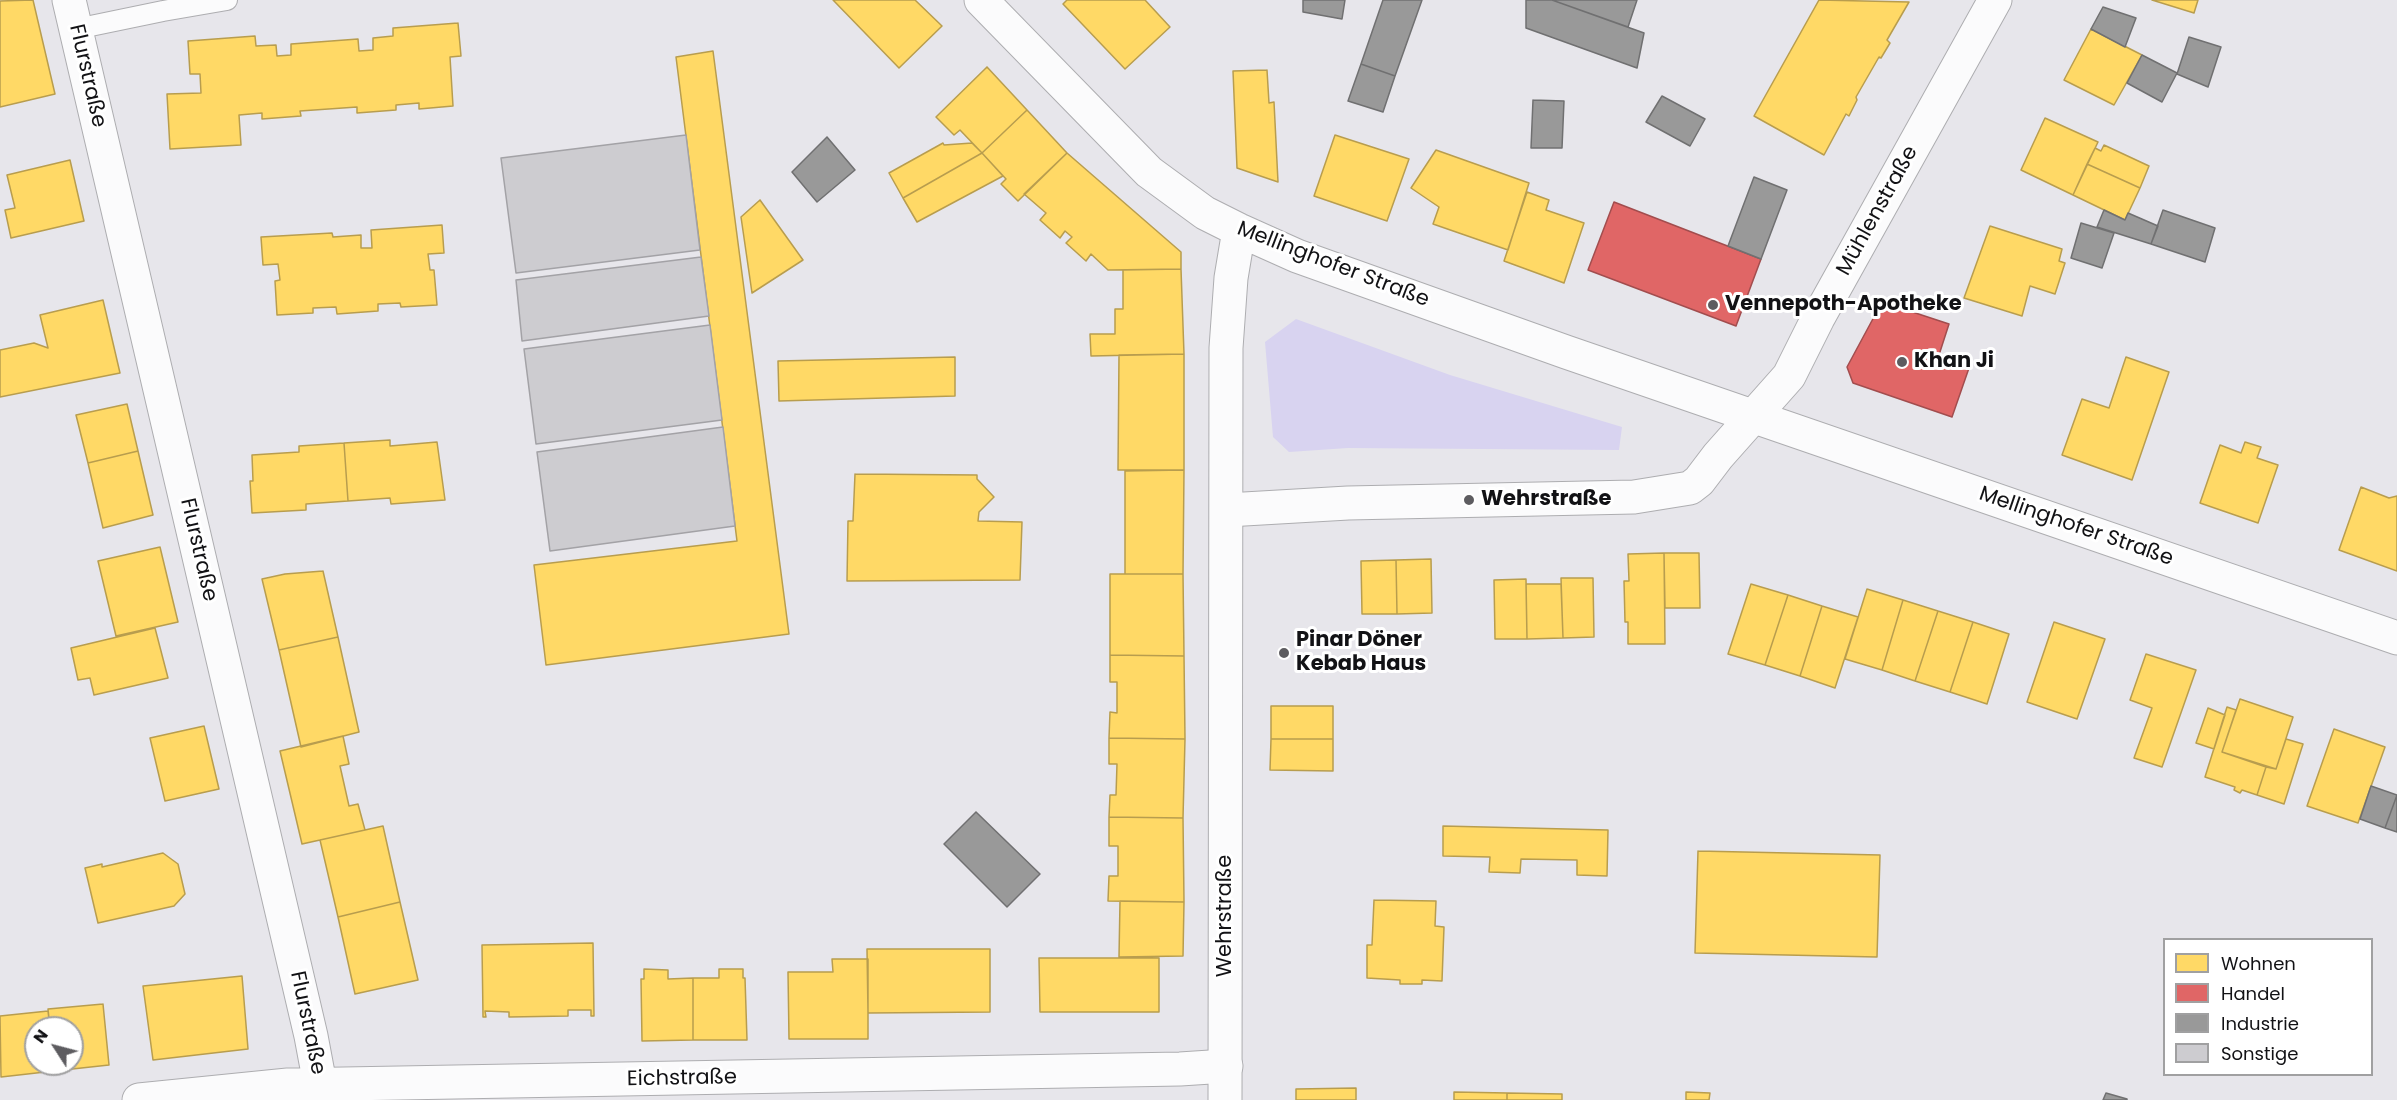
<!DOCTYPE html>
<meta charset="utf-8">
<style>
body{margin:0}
#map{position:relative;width:2397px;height:1100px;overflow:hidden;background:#e7e6eb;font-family:Poppins,sans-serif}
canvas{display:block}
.legend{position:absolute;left:2163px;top:938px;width:210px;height:138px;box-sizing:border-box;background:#fff;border:2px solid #a0a0a1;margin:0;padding:8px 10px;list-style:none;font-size:18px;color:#121215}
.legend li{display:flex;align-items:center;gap:12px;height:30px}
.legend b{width:30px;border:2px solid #a0a0a1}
.north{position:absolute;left:24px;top:1016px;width:60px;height:60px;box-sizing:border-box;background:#fff;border:2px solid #a0a0a1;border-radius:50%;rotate:306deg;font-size:16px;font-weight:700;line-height:24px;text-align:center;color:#121215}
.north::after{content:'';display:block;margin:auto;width:21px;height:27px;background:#5d5c60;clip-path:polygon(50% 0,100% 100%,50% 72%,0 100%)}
</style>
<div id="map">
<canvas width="2397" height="1100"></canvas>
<ul class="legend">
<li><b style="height:16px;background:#ffd966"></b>Wohnen</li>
<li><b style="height:16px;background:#e06666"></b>Handel</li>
<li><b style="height:16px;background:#999"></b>Industrie</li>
<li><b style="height:16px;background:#cdccd0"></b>Sonstige</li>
</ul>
<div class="north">N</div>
</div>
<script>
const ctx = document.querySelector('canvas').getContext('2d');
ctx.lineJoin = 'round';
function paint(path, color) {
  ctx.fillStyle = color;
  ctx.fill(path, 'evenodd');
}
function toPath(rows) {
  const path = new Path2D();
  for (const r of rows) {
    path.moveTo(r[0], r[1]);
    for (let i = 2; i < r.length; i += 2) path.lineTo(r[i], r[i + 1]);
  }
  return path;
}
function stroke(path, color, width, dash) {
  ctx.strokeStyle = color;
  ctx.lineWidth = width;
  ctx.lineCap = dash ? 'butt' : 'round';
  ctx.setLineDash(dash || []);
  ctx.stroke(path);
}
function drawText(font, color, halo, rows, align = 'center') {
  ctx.font = font + ' Poppins,sans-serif';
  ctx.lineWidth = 6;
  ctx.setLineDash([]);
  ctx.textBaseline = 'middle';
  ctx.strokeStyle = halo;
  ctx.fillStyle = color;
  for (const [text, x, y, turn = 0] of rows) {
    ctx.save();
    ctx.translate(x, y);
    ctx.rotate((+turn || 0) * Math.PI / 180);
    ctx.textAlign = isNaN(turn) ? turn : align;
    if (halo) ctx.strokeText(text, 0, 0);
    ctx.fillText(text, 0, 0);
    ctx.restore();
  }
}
const green = toPath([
 [1296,319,1450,375,1622,427,1619,450,1348,448,1289,452,1273,437,1265,342]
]);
const homes = toPath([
 [33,0,55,94,0,107,0,1,33,0],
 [833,0,915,0,942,26,899,68,833,0],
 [1067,0,1145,0,1170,27,1125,69,1063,4,1067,0],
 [1819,0,1909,2,1887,40,1890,43,1881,58,1879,57,1856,97,1857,100,1849,116,1846,114,1824,155,1754,116,1819,0],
 [2152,0,2198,0,2194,13,2152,0],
 [458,23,461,56,450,57,453,106,419,109,419,103,396,105,396,110,357,113,357,107,300,111,301,116,262,119,262,113,239,115,241,145,170,149,167,94,201,93,200,74,190,74,188,41,255,36,256,46,276,45,277,56,291,55,291,44,358,39,359,51,373,50,373,38,393,36,393,28,458,23],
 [2091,29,2142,55,2114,105,2064,80,2091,29],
 [713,51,789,634,546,665,534,565,737,541,676,57,713,51],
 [987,67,1027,110,982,153,960,130,954,135,936,117,987,67],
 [1267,70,1269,103,1274,102,1278,182,1237,168,1233,71,1267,70],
 [1027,110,1067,153,1018,201,1001,184,1006,179,982,153,1027,110],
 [2045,118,2098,142,2073,195,2021,170,2045,118],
 [1335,135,1409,159,1387,221,1314,196,1335,135],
 [943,143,944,145,972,143,982,153,903,198,889,173,943,143],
 [2104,145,2149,166,2140,188,2087,164,2095,148,2101,151,2104,145],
 [1436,150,1529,183,1508,250,1433,224,1439,207,1411,188,1436,150],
 [982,153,1003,176,917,222,903,198,982,153],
 [1067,153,1181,252,1181,269,1108,270,1091,254,1086,261,1066,243,1072,237,1065,231,1060,238,1040,220,1046,213,1024,194,1067,153],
 [70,160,84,221,11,238,5,210,15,208,7,175,70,160],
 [2087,164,2140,188,2125,220,2073,195,2087,164],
 [1527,192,1549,200,1546,210,1584,223,1564,283,1504,261,1527,192],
 [760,200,803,260,752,293,741,217,760,200],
 [442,225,444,253,428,254,430,270,434,270,437,305,401,307,400,303,378,304,378,311,337,314,336,307,313,308,313,313,277,315,275,281,280,280,278,264,263,265,261,237,332,233,333,237,361,235,361,248,372,248,371,230,442,225],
 [1990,226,2062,249,2059,261,2065,263,2055,294,2030,286,2022,316,1964,298,1990,226],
 [1181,269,1184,354,1091,356,1090,334,1115,334,1115,309,1123,309,1123,270,1181,269],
 [103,300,120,373,0,397,0,350,34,343,48,348,40,315,103,300],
 [1184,354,1184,470,1118,470,1119,355,1184,354],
 [955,357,955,396,779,401,778,361,955,357],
 [2126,357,2169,372,2132,480,2062,455,2082,399,2109,408,2126,357],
 [127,404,138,451,88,463,76,415,127,404],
 [390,440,390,446,437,442,445,500,391,504,390,498,348,501,344,443,390,440],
 [2245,442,2261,447,2257,458,2278,465,2258,523,2200,503,2220,445,2241,453,2245,442],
 [344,443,348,501,306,504,306,510,252,513,250,481,253,481,252,455,299,452,299,446,344,443],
 [138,451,153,515,103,528,88,463,138,451],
 [1184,470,1183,574,1125,574,1125,471,1184,470],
 [855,474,977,475,977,479,994,497,979,512,978,521,1022,522,1020,580,847,581,848,521,853,521,855,474],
 [2361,487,2389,498,2397,496,2397,571,2339,550,2361,487],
 [160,547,178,622,116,636,98,561,160,547],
 [1664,553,1665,644,1628,644,1628,622,1625,622,1624,581,1629,581,1628,554,1664,553],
 [1664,553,1699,553,1700,608,1665,608,1664,553],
 [1431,559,1432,613,1397,614,1396,560,1431,559],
 [1396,560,1397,614,1362,614,1361,561,1396,560],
 [323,571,338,637,279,650,262,579,285,574,323,571],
 [1110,574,1183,574,1184,656,1110,655,1110,574],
 [1561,578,1593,578,1594,637,1563,638,1561,578],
 [1526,579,1527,639,1495,639,1494,580,1526,579],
 [1526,584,1561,584,1563,638,1527,639,1526,584],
 [1751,584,1788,595,1765,665,1728,654,1751,584],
 [1867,589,1903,600,1882,670,1845,659,1867,589],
 [1788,595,1822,606,1800,676,1765,665,1788,595],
 [1903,600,1938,611,1915,681,1882,670,1903,600],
 [1822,606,1858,617,1835,688,1800,676,1822,606],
 [1938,611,1973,622,1950,692,1915,681,1938,611],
 [1973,622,2009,634,1987,704,1950,692,1973,622],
 [2054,622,2105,639,2077,719,2027,702,2054,622],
 [155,628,168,678,94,695,90,678,78,680,71,648,155,628],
 [338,637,359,732,301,747,279,650,338,637],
 [2146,654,2196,670,2162,767,2134,758,2152,708,2130,700,2146,654],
 [1110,655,1184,656,1185,739,1109,738,1110,712,1117,713,1117,682,1110,682,1110,655],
 [2240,699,2293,717,2276,769,2222,752,2240,699],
 [1271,706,1333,706,1333,739,1271,739,1271,706],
 [2227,707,2236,710,2222,752,2266,767,2257,795,2242,790,2240,793,2234,790,2235,787,2205,777,2227,707],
 [2208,708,2225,715,2214,749,2196,743,2208,708],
 [204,726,219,789,165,801,150,738,204,726],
 [2334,729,2385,747,2358,823,2307,806,2334,729],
 [343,736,349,764,340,766,349,806,358,804,365,830,302,844,280,751,343,736],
 [1109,738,1185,739,1183,818,1109,817,1110,795,1116,795,1117,764,1109,764,1109,738],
 [1271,739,1333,739,1333,771,1270,770,1271,739],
 [2286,739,2303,744,2284,804,2257,795,2266,767,2276,769,2286,739],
 [1109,817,1183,818,1184,902,1108,901,1109,876,1118,876,1118,846,1109,846,1109,817],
 [383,826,400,902,338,917,320,840,383,826],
 [1443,826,1608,830,1607,876,1577,875,1577,860,1521,859,1520,873,1489,872,1490,857,1443,856,1443,826],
 [1698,851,1880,855,1877,957,1695,953,1698,851],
 [163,853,178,864,185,894,174,906,98,923,85,868,102,864,102,867,163,853],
 [1374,900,1436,901,1435,926,1444,927,1442,981,1422,980,1422,984,1400,984,1400,980,1367,978,1367,945,1372,945,1374,900],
 [1120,901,1184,902,1183,956,1119,957,1120,901],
 [400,902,418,980,355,994,338,917,400,902],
 [593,943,594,1016,591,1016,591,1010,568,1010,568,1016,509,1017,509,1012,485,1011,486,1017,483,1017,482,945,593,943],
 [867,949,990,949,990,1012,868,1013,867,949],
 [1039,958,1159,958,1159,1012,1040,1012,1039,958],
 [832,959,868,959,868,1039,789,1039,788,972,833,972,832,959],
 [644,969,668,970,668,979,693,978,693,1040,642,1041,641,979,644,979,644,969],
 [719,969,743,969,743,978,745,978,747,1040,693,1040,693,978,719,978,719,969],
 [242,976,248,1049,153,1060,143,986,242,976],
 [103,1004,109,1065,54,1071,54,1064,72,1064,72,1028,50,1028,48,1009,103,1004],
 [48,1011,50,1028,36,1028,36,1064,54,1064,54,1071,1,1077,0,1016,48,1011],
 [1356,1088,1356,1100,1296,1100,1296,1089,1356,1088],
 [1454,1092,1507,1093,1507,1100,1454,1100,1454,1092],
 [1686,1092,1710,1093,1709,1100,1686,1100,1686,1092],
 [1507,1093,1562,1094,1562,1100,1507,1100,1507,1093]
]);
const shops = toPath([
 [1614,202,1761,259,1736,326,1588,270,1614,202],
 [1882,302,1949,324,1938,358,1969,368,1952,417,1853,383,1847,367,1882,302]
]);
const industry = toPath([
 [1303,0,1345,0,1342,19,1303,12,1303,0],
 [1383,0,1422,0,1395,76,1361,64,1383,0],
 [1526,0,1552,0,1644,33,1637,68,1526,28,1526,0],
 [1552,0,1637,0,1628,27,1552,0],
 [2103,7,2136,18,2125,47,2091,29,2103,7],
 [2189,37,2221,47,2208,87,2177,74,2189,37],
 [2142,55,2177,73,2162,102,2127,83,2142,55],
 [1361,64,1395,76,1383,112,1348,101,1361,64],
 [1662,96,1705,119,1690,146,1646,122,1662,96],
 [1533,100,1564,101,1562,148,1531,148,1533,100],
 [827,137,855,170,817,202,792,172,827,137],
 [1754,177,1787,190,1761,259,1728,246,1754,177],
 [2104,210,2125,220,2128,213,2158,226,2151,244,2097,227,2104,210],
 [2163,210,2215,228,2205,262,2151,244,2163,210],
 [2081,223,2114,233,2102,268,2071,258,2081,223],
 [2371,786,2397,795,2385,828,2360,819,2371,786],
 [2397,795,2397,832,2385,828,2397,795],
 [976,812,1040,874,1007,907,944,844,976,812],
 [2106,1093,2127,1099,2127,1100,2103,1100,2106,1093]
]);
const building = toPath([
 [686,135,700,250,516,273,501,158,686,135],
 [701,257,709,316,522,341,516,280,701,257],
 [710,325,722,420,536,444,524,349,710,325],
 [723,427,735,526,550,551,537,452,723,427]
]);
const lane = toPath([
 [76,29,163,11,227,0]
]);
const street = toPath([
 [69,0,311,1036,323,1100],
 [1227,510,1348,503,1634,497,1690,488,1699,481,1718,456,1789,376,1818,318,1995,0],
 [139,1100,288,1085,1180,1069,1226,1066]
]);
const secondary = toPath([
 [981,0,1149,172,1205,213,1239,230,1297,256,1566,352,2397,638],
 [1225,1100,1226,348,1231,278,1239,230]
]);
const markers = [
 [1713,305,6,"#5d5c60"],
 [1902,362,6,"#5d5c60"],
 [1469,500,6,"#5d5c60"],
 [1284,653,6,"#5d5c60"]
];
const streetNames = [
 ["Flurstraße",87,76,77],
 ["Mühlenstraße",1878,211,-61],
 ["Mellinghofer Straße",1333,265,21],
 ["Mellinghofer Straße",2076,527,19],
 ["Flurstraße",198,550,77],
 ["Wehrstraße",1226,916,-90],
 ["Flurstraße",307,1023,78],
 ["Eichstraße",682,1079,-1]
];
const poiNames = [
 ["Vennepoth-Apotheke",1725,305],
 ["Khan Ji",1914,362],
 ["Wehrstraße",1481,500],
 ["Pinar Döner",1296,641],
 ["Kebab Haus",1296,665]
];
paint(green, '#d8d3f0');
paint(homes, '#ffd966');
stroke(homes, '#b89d4e', 1.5);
paint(shops, '#e06666');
stroke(shops, '#a24d4e', 1.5);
paint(industry, '#999');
stroke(industry, '#707071', 1.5);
paint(building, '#cdccd0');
stroke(building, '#a3a2a6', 1.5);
stroke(lane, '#adadb0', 22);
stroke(street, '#adadb0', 35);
stroke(secondary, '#adadb0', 35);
stroke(lane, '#fbfbfc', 20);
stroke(street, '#fbfbfc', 33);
stroke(secondary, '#fbfbfc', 33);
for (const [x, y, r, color] of markers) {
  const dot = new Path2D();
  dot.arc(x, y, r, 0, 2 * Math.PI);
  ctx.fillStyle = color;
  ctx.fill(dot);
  stroke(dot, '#fff', 2);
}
drawText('21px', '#121215', '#fff', streetNames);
drawText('bold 21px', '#121215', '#fff', poiNames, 'left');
</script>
